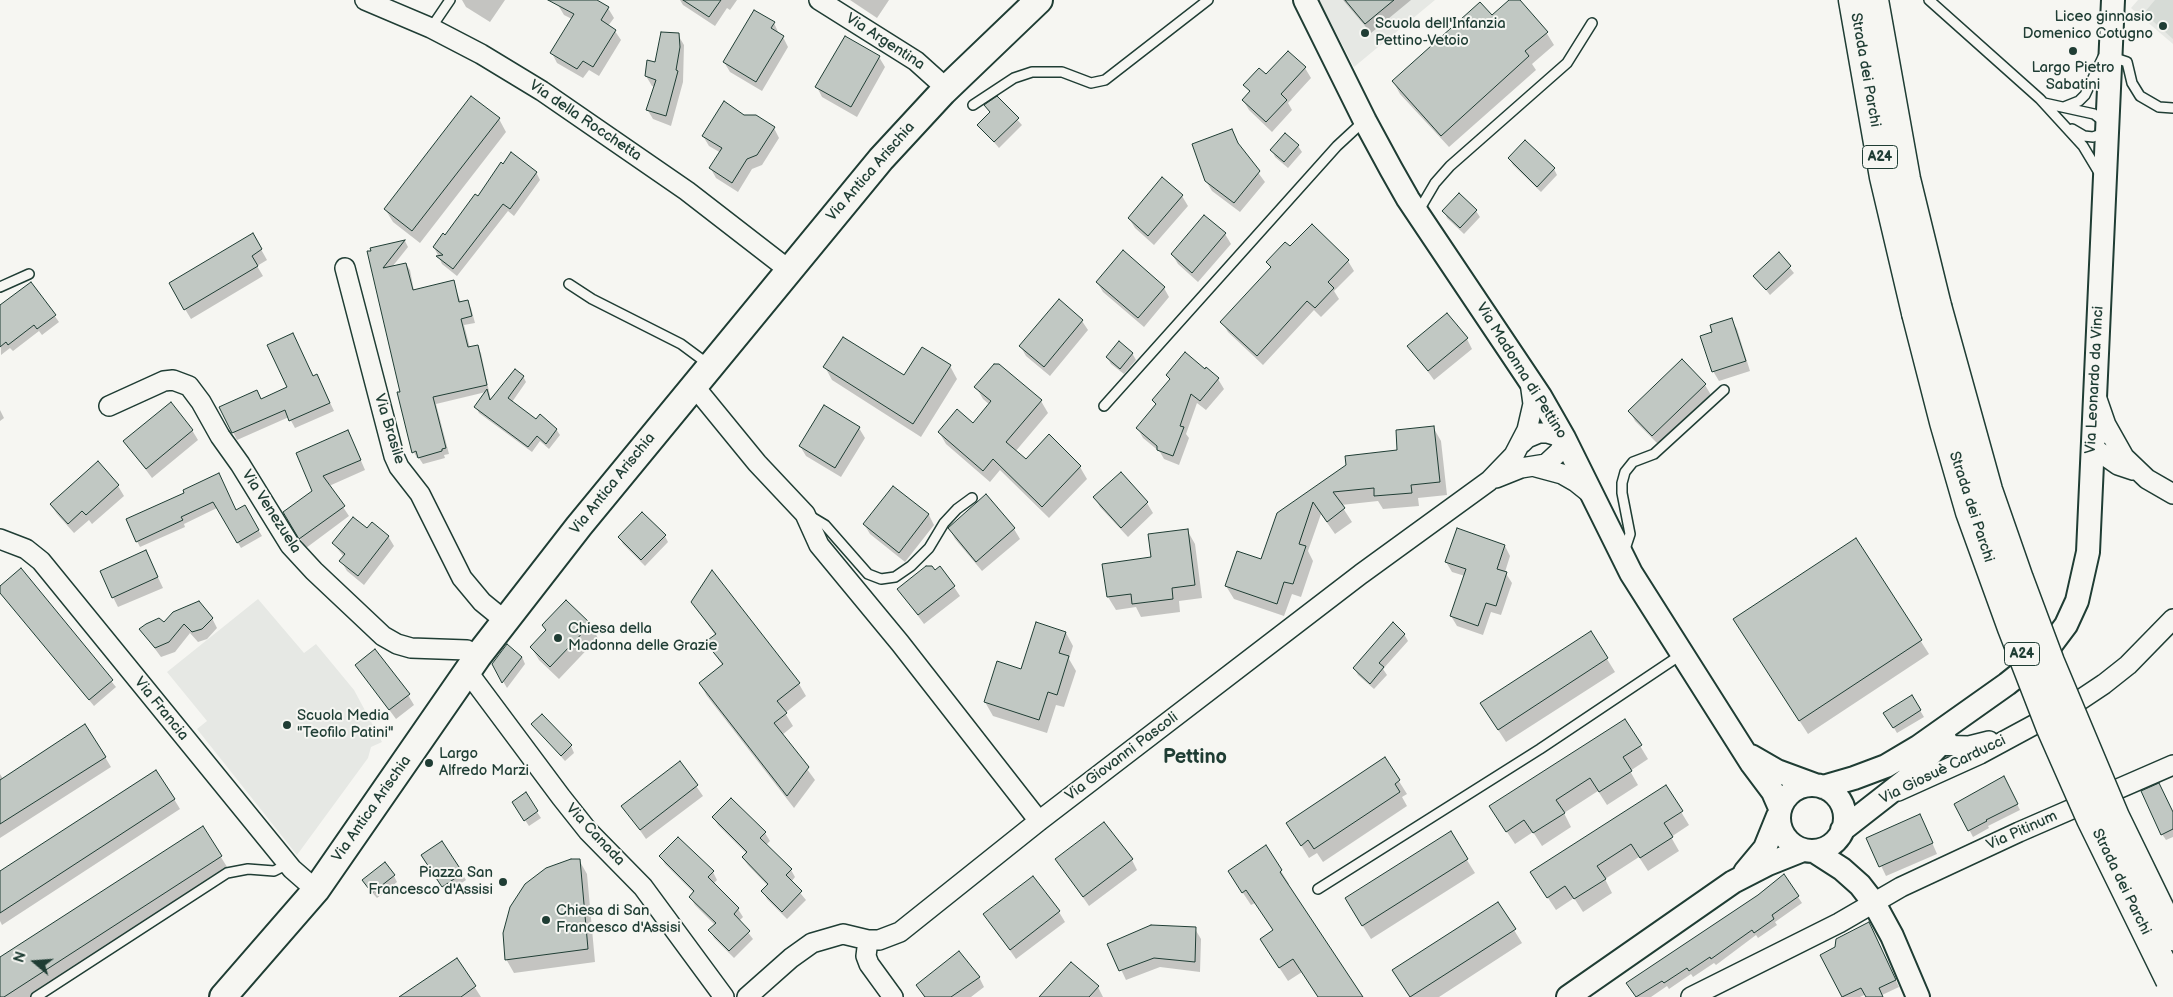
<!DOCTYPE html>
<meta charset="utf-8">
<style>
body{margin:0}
#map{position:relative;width:2173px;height:997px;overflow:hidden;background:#f6f6f2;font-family:"Balsamiq Sans",sans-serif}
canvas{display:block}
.north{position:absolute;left:10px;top:937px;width:50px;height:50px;-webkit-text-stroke:4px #f6f6f2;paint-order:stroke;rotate:288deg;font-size:14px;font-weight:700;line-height:20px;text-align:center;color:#1f3d34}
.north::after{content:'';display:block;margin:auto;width:18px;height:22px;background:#1f3d34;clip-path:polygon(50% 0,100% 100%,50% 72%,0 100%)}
</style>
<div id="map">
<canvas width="2173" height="997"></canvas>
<div class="north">N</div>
</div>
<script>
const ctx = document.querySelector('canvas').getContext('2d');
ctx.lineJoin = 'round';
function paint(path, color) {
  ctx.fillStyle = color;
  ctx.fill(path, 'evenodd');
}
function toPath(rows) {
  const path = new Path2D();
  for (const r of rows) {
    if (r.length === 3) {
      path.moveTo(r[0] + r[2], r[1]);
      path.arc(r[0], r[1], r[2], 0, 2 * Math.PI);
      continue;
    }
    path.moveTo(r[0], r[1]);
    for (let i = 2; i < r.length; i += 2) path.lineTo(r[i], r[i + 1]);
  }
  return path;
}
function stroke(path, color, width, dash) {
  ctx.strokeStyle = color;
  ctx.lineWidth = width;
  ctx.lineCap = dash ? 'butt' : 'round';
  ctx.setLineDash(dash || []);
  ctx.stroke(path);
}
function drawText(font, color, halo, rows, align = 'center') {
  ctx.font = font + ' "Balsamiq Sans",sans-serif';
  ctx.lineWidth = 4;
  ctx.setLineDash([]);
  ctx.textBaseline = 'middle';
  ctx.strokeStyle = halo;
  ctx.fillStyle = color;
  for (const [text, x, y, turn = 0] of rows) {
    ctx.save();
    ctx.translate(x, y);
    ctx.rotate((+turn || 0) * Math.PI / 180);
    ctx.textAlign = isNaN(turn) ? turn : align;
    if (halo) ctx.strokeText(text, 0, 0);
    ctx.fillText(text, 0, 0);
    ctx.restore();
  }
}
const built = toPath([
 [1319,0,1435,0,1354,67],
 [2138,0,2173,0,2173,44,2131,8],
 [258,599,304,653,316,644,354,690,382,742,371,747,368,758,297,855,197,729,207,721,167,672]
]);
const green = toPath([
 [2155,0,2173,0,2173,39,2144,13]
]);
const shadow = toPath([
 [462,0,505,0,490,22,466,7],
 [561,0,594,0,608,8,614,18,608,26,615,31,621,40,599,76,589,70,583,78,557,63,552,53,572,19,564,15,558,5],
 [680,0,737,0,730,10,727,8,715,26,683,5],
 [850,0,889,0,877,18],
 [1343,0,1411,0,1371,33],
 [1511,0,1518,0,1546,32,1554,45,1532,64,1536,70,1449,147,1400,94,1393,81,1492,17],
 [774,23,779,34,783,37,788,47,762,91,730,72,724,62],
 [678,35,684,45,683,82,671,126,653,119,647,109,655,87,652,86,646,76],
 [845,38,879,57,885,67,857,117,822,97,817,87],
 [1305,68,1311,78,1288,103,1292,110,1272,132,1249,110,1243,100,1250,93,1245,85,1266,76],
 [997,98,1022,125,999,148,979,125,991,114,985,106],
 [744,116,774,128,779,138,762,165,752,169,738,192,716,178,711,169,721,153,709,146,703,136],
 [499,119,506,132,420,243,393,222,385,209],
 [1231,130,1240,148,1265,182,1240,212,1212,191,1206,181],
 [1285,135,1298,146,1302,152,1288,168,1275,157,1272,150],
 [1509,158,1554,169,1557,175,1541,192,1513,165],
 [536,172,540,180,514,216,508,211,457,276,442,264,434,247,478,198],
 [1182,196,1188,206,1154,245,1135,228,1129,218],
 [1444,211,1476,211,1480,217,1464,234,1447,218],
 [1312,225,1348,261,1354,271,1334,291,1339,299,1321,317,1314,310,1263,365,1228,332,1222,322,1271,269,1268,262,1290,248],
 [1225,234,1231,244,1198,282,1178,264,1172,254],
 [253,235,267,260,257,266,263,276,191,319,170,284],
 [405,241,408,247,392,267,406,264,410,270,414,291,453,281,461,303,468,302,471,308,475,323,464,325,470,348,477,346,481,353,491,401,523,376,526,382,512,402,536,421,556,429,560,435,549,449,540,441,532,452,479,413,476,407,486,392,436,404,449,454,444,455,445,458,423,464,419,458,417,458,414,452,372,249],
 [1778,254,1794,273,1770,295,1755,276],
 [1097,282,1164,288,1169,297,1144,327,1103,292],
 [31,283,59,322,42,335,39,331,13,351,10,348,1,355,0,306],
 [1731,319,1737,329,1750,371,1719,381,1713,371,1714,333],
 [1082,321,1088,330,1050,376,1026,356,1021,347],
 [1467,339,1472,349,1434,380,1409,346],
 [1132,353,1136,360,1124,374,1111,364,1107,357],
 [1682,360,1705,385,1711,395,1659,445,1635,421,1630,411],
 [950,366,957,379,921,437,832,380,825,367,904,377],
 [1205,371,1218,379,1224,389,1206,410,1197,403,1186,434,1189,438,1179,465,1164,459,1160,452,1143,438,1138,429,1157,405,1154,400,1170,380,1167,375],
 [317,375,334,411,295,428,289,417,237,440,221,408,261,400],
 [976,387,1041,401,1048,413,1015,452,1026,460,1049,436,1080,467,1087,479,1049,518,1000,470,990,482,946,444,939,432,973,424,990,405,983,399],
 [0,410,4,418,0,421],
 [1433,427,1441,441,1447,495,1418,498,1419,506,1383,509,1378,501,1341,505,1352,522,1335,534,1321,514,1308,551,1313,561,1301,597,1292,594,1284,616,1234,599,1226,586,1262,561,1278,514,1399,451],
 [859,428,865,438,841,477,806,456,800,446],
 [192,430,198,440,152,478,125,442],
 [353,442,365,470,329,486,349,516,306,548,290,522,314,491,297,453],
 [98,463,118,486,124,496,92,524,89,520,74,533,57,514,51,505],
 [1121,474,1147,503,1153,513,1128,537,1100,507,1095,498],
 [219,475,236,512,244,507,262,536,241,548,217,508,184,524,185,527,140,547,137,541,186,493],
 [893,487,929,515,934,525,905,562,870,534,864,524],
 [986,496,1014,529,1020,539,982,571,955,539,950,529],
 [367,530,388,536,394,546,364,585,347,571,341,561,344,557,333,543],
 [1187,530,1195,544,1202,598,1179,601,1180,612,1141,617,1136,607,1116,610,1108,597],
 [665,536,668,542,645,566,623,544,619,537],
 [1856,540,1929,654,1808,734,1742,632],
 [1505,546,1510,556,1505,572,1512,583,1501,615,1491,612,1483,635,1457,626,1451,616,1465,576,1452,572,1446,562],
 [146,552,163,588,118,607,113,597],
 [21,570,116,687,94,706,0,592,0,587],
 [712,572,799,684,806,696,785,713,793,726,782,735,815,780,794,808,707,696,700,684,723,666,707,643,716,636,692,602],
 [954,587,960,596,924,624,899,590],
 [566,602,590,625,598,638,559,679,539,660,531,647,547,632,543,626],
 [212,618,217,628,207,639,198,642,190,633,175,652,161,657,141,630,164,624],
 [1066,633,1073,646,1069,659,1076,671,1064,707,1056,705,1047,733,993,716,985,702],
 [1591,633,1615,672,1506,742,1489,716],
 [1404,634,1408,641,1383,669,1387,675,1374,689,1358,675,1354,668],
 [522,657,525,664,507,688,493,664],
 [356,665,408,695,414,705,396,719],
 [1912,697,1924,717,1897,733,1885,713],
 [1625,721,1648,759,1630,771,1638,785,1607,805,1598,791,1564,813,1571,827,1542,846,1533,832,1515,844,1499,820],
 [533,725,571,746,574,753,565,761],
 [105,757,111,767,0,838,0,774,3,779],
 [1385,759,1407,794,1402,797,1407,806,1323,862,1317,853,1309,858,1287,823],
 [680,763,703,796,646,839,623,806],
 [2007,784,2020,810,1988,826,1989,828,1973,837,1956,804],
 [1666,787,1689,825,1671,837,1679,851,1648,871,1639,857,1605,879,1612,893,1583,912,1574,898,1556,910,1540,886],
 [525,794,541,818,529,826,517,808],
 [174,799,180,809,2,925,0,921,0,873],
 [731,799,765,833,770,841,766,845,791,870,795,877,791,882,806,900,787,919,767,899,763,891,768,886,748,865,743,858,747,854,718,825,713,817],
 [2173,813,2173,837,2166,840,2162,834],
 [1925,826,1937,854,1886,876,1868,839],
 [202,827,229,870,32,997,0,997,0,959],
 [1450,833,1475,873,1371,939,1354,912],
 [442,843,466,880,447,893,426,861],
 [661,857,713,872,717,880,713,884,738,909,743,917,739,921,753,939,734,958,714,938,710,930,715,925,695,905,690,897,694,893,665,864],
 [1056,859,1132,860,1137,870,1089,906],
 [579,860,587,874,595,962,514,973,506,959],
 [1281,871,1289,884,1287,885,1361,997,1318,997,1302,972,1288,981,1269,952,1274,931,1255,903,1251,905,1237,884],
 [394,876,397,882,377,898,367,887],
 [1784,876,1802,903,1775,922,1777,925,1758,938,1756,935,1716,965,1714,963,1693,977,1691,974,1669,989,1667,986,1651,997,1637,997,1632,989],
 [1059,912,1065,922,1016,959,985,915],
 [1195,929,1201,939,1200,972,1160,967,1126,980,1109,944],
 [1514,930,1522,943,1439,997,1410,997,1402,983],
 [1872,930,1899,987,1882,995,1882,997,1867,997,1866,994,1860,997,1843,997,1821,956],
 [457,960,481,997,400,997],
 [979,977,984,987,971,997,924,997,917,985],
 [1098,987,1103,997,1044,997]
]);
const building = toPath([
 [548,0,597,0,609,7,601,20,616,30,593,67,583,61,577,69,550,53,574,14,548,0],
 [683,0,721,0,709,17,683,0],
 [1345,0,1394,0,1365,24,1345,0],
 [1509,0,1520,0,1548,32,1525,51,1529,56,1441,136,1392,81,1480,2,1492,15,1509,0],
 [754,10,775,22,771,28,784,36,756,82,723,62,754,10],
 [661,32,679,33,680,47,676,70,678,71,666,116,646,110,656,80,645,76,647,60,655,62,661,32],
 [845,36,880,56,851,107,815,87,845,36],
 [1288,51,1306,67,1281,94,1287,100,1266,122,1242,100,1250,91,1243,85,1259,68,1266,74,1288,51],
 [471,96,500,118,412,231,384,209,471,96],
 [997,96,1019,118,994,142,977,125,990,112,984,105,997,96],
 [724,101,744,115,756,115,775,127,757,155,747,159,732,183,709,168,722,148,702,136,724,101],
 [1232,129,1238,143,1260,171,1234,203,1205,181,1192,144,1232,129],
 [1285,133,1299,145,1284,162,1270,150,1285,133],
 [1525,140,1555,168,1537,187,1508,158,1525,140],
 [511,152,537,172,510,209,503,204,453,269,436,256,443,255,433,247,443,233,445,235,475,194,478,196,501,162,503,164,511,152],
 [1162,177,1183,195,1148,236,1128,218,1162,177],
 [1459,193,1477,210,1460,228,1442,211,1459,193],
 [1204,215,1226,233,1192,273,1171,254,1204,215],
 [1312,224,1349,260,1328,282,1334,288,1315,308,1307,301,1257,356,1220,322,1271,267,1266,262,1285,242,1290,246,1312,224],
 [253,233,262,249,252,256,258,266,184,310,169,283,253,233],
 [405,240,383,268,406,263,413,290,454,280,459,302,468,300,472,316,461,319,468,347,478,345,487,385,433,397,446,448,442,449,442,451,418,458,416,451,412,453,397,392,400,392,367,251,371,251,370,248,405,240],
 [1123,250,1165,287,1138,318,1096,282,1123,250],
 [1779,252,1791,266,1766,290,1753,276,1779,252],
 [31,282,56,315,37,329,34,325,8,345,6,342,0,347,0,305,31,282],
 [1059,299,1083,320,1044,367,1019,346,1059,299],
 [1447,313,1468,338,1428,371,1407,346,1447,313],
 [1732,318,1746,361,1712,372,1700,336,1712,332,1710,325,1732,318],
 [293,333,313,376,317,374,330,403,289,421,285,410,232,433,219,407,257,390,261,399,287,387,267,345,293,333],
 [843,337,904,375,922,347,951,365,913,424,823,367,843,337],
 [1119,341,1133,353,1120,369,1106,357,1119,341],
 [1185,352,1205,369,1206,367,1219,378,1200,401,1191,394,1180,426,1184,427,1173,456,1157,450,1157,446,1136,428,1156,404,1152,400,1170,379,1166,375,1185,352],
 [1682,359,1706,384,1652,436,1628,411,1682,359],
 [994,364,999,364,1042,400,1006,442,1026,459,1049,434,1081,466,1042,507,993,459,983,471,938,432,957,409,973,423,991,401,974,387,994,364],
 [515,369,524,376,508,398,536,419,540,414,557,429,546,444,537,436,528,447,474,407,487,389,490,400,515,369],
 [171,402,193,430,146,469,123,441,171,402],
 [824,405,860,427,835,468,799,446,824,405],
 [1434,426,1440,482,1411,485,1412,493,1374,496,1374,488,1333,492,1345,508,1327,522,1313,502,1299,544,1306,546,1293,584,1284,582,1277,604,1225,586,1237,551,1261,559,1277,513,1346,465,1345,456,1397,450,1396,430,1434,426],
 [348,430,361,460,323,476,345,506,299,539,283,512,312,491,296,453,348,430],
 [98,461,119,485,86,515,82,511,68,524,50,504,98,461],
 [1121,472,1148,502,1121,528,1093,497,1121,472],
 [219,473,236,510,245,505,259,530,237,543,213,502,181,517,183,520,136,542,126,519,184,493,183,490,219,473],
 [893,486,929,514,899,553,863,524,893,486],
 [986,494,1015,528,976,562,948,528,986,494],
 [642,512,666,535,641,560,618,537,642,512],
 [353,517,367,528,372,522,389,536,358,576,339,561,345,554,332,543,353,517],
 [1457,528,1505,545,1497,569,1507,572,1496,606,1486,603,1478,626,1450,616,1466,569,1445,562,1457,528],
 [1188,529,1195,585,1172,588,1173,599,1132,604,1131,594,1107,597,1102,564,1151,557,1148,534,1188,529],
 [1856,538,1922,640,1799,721,1733,619,1856,538],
 [146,550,158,577,112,598,100,571,146,550],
 [926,566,932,566,935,570,940,566,955,586,918,615,897,589,926,566],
 [21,568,113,680,89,700,0,593,0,586,21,568],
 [712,570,800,683,777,701,787,713,774,723,809,767,787,796,699,683,723,664,705,642,716,634,691,602,712,570],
 [566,600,591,624,550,667,530,647,546,630,542,625,566,600],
 [199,601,213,618,202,629,192,632,184,624,169,642,155,648,139,629,146,624,159,618,164,622,173,612,199,601],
 [1036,622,1066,632,1059,653,1069,656,1057,695,1048,692,1039,720,984,702,997,661,1021,669,1036,622],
 [1393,622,1405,634,1379,663,1384,667,1370,684,1353,668,1393,622],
 [1591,631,1608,658,1498,730,1480,703,1591,631],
 [507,644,522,657,502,683,492,664,507,644],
 [375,649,410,694,389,710,355,665,375,649],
 [1912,695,1921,710,1893,728,1883,713,1912,695],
 [542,714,572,745,561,756,531,724,542,714],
 [1625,719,1642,745,1623,757,1632,771,1599,792,1590,778,1556,800,1565,813,1533,833,1524,820,1506,832,1489,806,1625,719],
 [85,724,106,757,0,824,0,780,85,724],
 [1385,757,1400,780,1395,784,1400,792,1314,849,1308,840,1301,846,1286,823,1385,757],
 [680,761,698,785,640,830,621,806,680,761],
 [156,770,175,799,0,913,0,871,156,770],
 [2004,776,2018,804,1986,820,1987,821,1968,831,1954,804,2004,776],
 [2159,783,2173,812,2173,829,2161,835,2141,791,2159,783],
 [1666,785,1683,811,1664,823,1673,837,1640,858,1631,844,1597,866,1606,879,1574,899,1565,886,1547,898,1530,872,1666,785],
 [526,792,538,811,524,821,512,802,526,792],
 [731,798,766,832,760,838,792,869,786,875,802,891,782,912,761,891,768,884,742,857,747,852,712,817,731,798],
 [1920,814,1933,843,1879,867,1866,838,1920,814],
 [1104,822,1133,859,1083,897,1055,859,1104,822],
 [203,826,222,856,4,997,0,997,0,957,203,826],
 [1451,831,1468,859,1362,926,1345,898,1451,831],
 [678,837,714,871,708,877,739,908,734,914,750,931,729,951,708,930,716,923,689,897,694,891,659,856,678,837],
 [442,841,463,873,442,887,421,855,442,841],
 [1266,845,1282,870,1280,872,1363,997,1318,997,1293,959,1279,968,1260,939,1273,930,1246,890,1242,893,1228,871,1266,845],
 [571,859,580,859,588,949,505,960,503,933,510,907,525,884,546,868,571,859],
 [385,862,395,875,372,893,362,880,385,862],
 [1784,874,1799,896,1772,915,1774,919,1754,933,1752,930,1711,959,1710,957,1689,971,1687,968,1664,983,1662,981,1636,997,1626,983,1758,895,1784,874],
 [1033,876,1060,911,1010,950,983,914,1033,876],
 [1498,902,1516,929,1410,997,1392,970,1498,902],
 [1869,922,1896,980,1879,988,1883,997,1866,997,1861,988,1842,997,1820,955,1835,947,1836,939,1869,922],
 [1151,925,1196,927,1195,962,1154,958,1119,971,1107,944,1151,925],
 [959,951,980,977,951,997,925,997,916,985,959,951],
 [457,958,476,986,461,997,399,997,457,958],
 [1071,962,1099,986,1089,997,1039,997,1071,962]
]);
const service = toPath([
 [1929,0,2040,99,2083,146,2098,171],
 [431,28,450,0],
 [2112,57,2127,62,2132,83,2140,96,2159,107,2173,108],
 [2044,103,2094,114,2103,121,2106,128,2101,134,2093,137,2084,136,2072,129],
 [973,105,1014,78,1032,72,1062,72,1091,83,1105,80,1208,0],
 [2064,107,2079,101,2085,95,2103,57],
 [1418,212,1435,183,1450,166,1567,63,1592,23],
 [569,284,592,299,681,344,708,364],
 [0,287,29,274],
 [1104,406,1337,146,1364,121],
 [810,516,825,525,868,574,881,579,895,577,911,566,929,548,944,523,957,509,972,498],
 [1624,552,1630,534,1622,493,1622,483,1625,472,1633,462,1654,454,1724,390],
 [1318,889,1540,749,1682,654],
 [36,997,227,873,248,869,274,871,288,864]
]);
const minor = toPath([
 [365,0,431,28,481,54,542,91,687,191,789,270],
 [819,0,916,61,946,88],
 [345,268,394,456,399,467,420,494,462,578,482,602,504,620],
 [694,386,757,463,805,514,819,545,900,643,1039,821],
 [2097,399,2106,425,2124,457,2147,479,2173,494],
 [109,406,164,381,173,380,189,386,201,402,220,436,240,464,290,545,314,571,383,636,397,644,411,648,467,650,478,656],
 [2097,437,2092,444,2098,451,2118,465,2133,470],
 [1536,467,1562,474,1576,482,1591,494],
 [1496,478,1521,468,1546,464,1560,451,1564,438,1547,433,1539,433,1527,438,1522,443],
 [0,539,26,549,41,561,279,853,292,869,316,890],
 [467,671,561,797,588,831,643,887,724,997],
 [1927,745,1969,746,1989,741],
 [1898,791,1980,754,2080,700,2104,684,2128,665,2173,619],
 [868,940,866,956,869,964,893,997],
 [747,997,791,958,812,943,843,934,868,940,879,940,900,932,1039,821,1361,574,1489,481,1514,455,1527,430,1533,404,1530,382],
 [1691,997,1839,923,1901,887,2019,832,2173,765]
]);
const tertiary = toPath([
 [1305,0,1365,121,1391,169,1408,199,1540,396,1564,438,1631,573,1752,764,1773,792,1780,808],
 [1751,756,1777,771,1815,785],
 [1812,818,33],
 [1823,787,1854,778,1886,766,1918,747,2007,684,2032,664,2051,645,2066,625,2077,601,2088,552,2113,0],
 [1842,830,1906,780,1945,739],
 [1814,851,1842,869,1860,885,1874,903,1892,936,1918,997],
 [1745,872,1765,848,1778,816],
 [1568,997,1733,882,1768,864,1803,850]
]);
const secondary = toPath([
 [223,997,316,890,478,656,579,526,881,159,943,92,1039,0]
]);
const motorway = toPath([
 [1853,0,1884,177,1916,313],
 [1874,0,1906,179,1937,306]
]);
const motorwayBridge = toPath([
 [1937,306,1988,490,2019,579,2050,662,2115,817,2173,936],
 [1916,313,1944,422,1970,512,2012,628,2050,726,2091,819,2170,980]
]);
const markers = [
 [2163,26,5,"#1f3d34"],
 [1365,33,5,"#1f3d34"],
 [2073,51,5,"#1f3d34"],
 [558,638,5,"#1f3d34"],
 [287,725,5,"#1f3d34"],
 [429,763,5,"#1f3d34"],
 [503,882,5,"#1f3d34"],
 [546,920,5,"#1f3d34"]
];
const shields = [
 [1880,157,35],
 [2022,654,35]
];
const shieldNames = [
 ["A24",1880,157],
 ["A24",2022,654]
];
const poiNames = [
 ["Liceo ginnasio",2153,17,"right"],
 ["Domenico Cotugno",2153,34,"right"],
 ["Scuola dell'Infanzia",1375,24],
 ["Pettino-Vetoio",1375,41],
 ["Largo Pietro",2073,68,"center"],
 ["Sabatini",2073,85,"center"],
 ["Chiesa della",568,629],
 ["Madonna delle Grazie",568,646],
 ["Scuola Media",297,716],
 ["\"Teofilo Patini\"",297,733],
 ["Largo",439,754],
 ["Alfredo Marzi",439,771],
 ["Piazza San",493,873,"right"],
 ["Francesco d'Assisi",493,890,"right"],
 ["Chiesa di San",556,911],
 ["Francesco d'Assisi",556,928]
];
const streetNames = [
 ["Via Argentina",885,42,33],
 ["Strada dei Parchi",1865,70,80],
 ["Via della Rocchetta",585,121,34],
 ["Via Antica Arischia",871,172,-49],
 ["Via Madonna di Pettino",1521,371,58],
 ["Via Leonardo da Vinci",2095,380,-87],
 ["Via Brasile",389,429,73],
 ["Via Antica Arischia",613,484,-51],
 ["Strada dei Parchi",1971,507,72],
 ["Via Venezuela",271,512,57],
 ["Via Francia",161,709,51],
 ["Via Giovanni Pascoli",1122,757,-37],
 ["Via Giosuè Carducci",1943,770,-26],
 ["Via Antica Arischia",372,809,-55],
 ["Via Pitinum",2022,831,-24],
 ["Via Canada",595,835,47],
 ["Strada dei Parchi",2121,882,64]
];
const districtNames = [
 ["Pettino",1195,758]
];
paint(built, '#e6e8e4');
paint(green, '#d6dbd6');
paint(shadow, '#0003');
paint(building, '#c1c8c3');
stroke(building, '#1f3d34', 1);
stroke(service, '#1f3d34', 12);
stroke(minor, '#1f3d34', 22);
stroke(tertiary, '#1f3d34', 26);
stroke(secondary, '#1f3d34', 30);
stroke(motorway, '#1f3d34', 31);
stroke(service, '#f6f6f2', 9);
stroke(minor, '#f6f6f2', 19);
stroke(tertiary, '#f6f6f2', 22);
stroke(secondary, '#f6f6f2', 26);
stroke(motorway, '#f6f6f2', 28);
stroke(motorwayBridge, '#1f3d34', 31, []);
stroke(motorwayBridge, '#f6f6f2', 28);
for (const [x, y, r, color] of markers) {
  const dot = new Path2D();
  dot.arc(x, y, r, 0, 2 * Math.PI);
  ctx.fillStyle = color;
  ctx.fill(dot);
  stroke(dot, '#f6f6f2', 2);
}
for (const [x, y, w] of shields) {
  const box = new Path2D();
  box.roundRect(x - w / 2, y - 11.5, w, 23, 4);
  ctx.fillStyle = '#f6f6f2';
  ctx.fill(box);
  stroke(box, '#1f3d34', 1);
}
drawText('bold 14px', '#1f3d34', null, shieldNames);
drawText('15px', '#1f3d34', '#f6f6f2', poiNames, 'left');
drawText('15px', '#1f3d34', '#f6f6f2', streetNames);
drawText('bold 20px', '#1f3d34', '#f6f6f2', districtNames);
</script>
